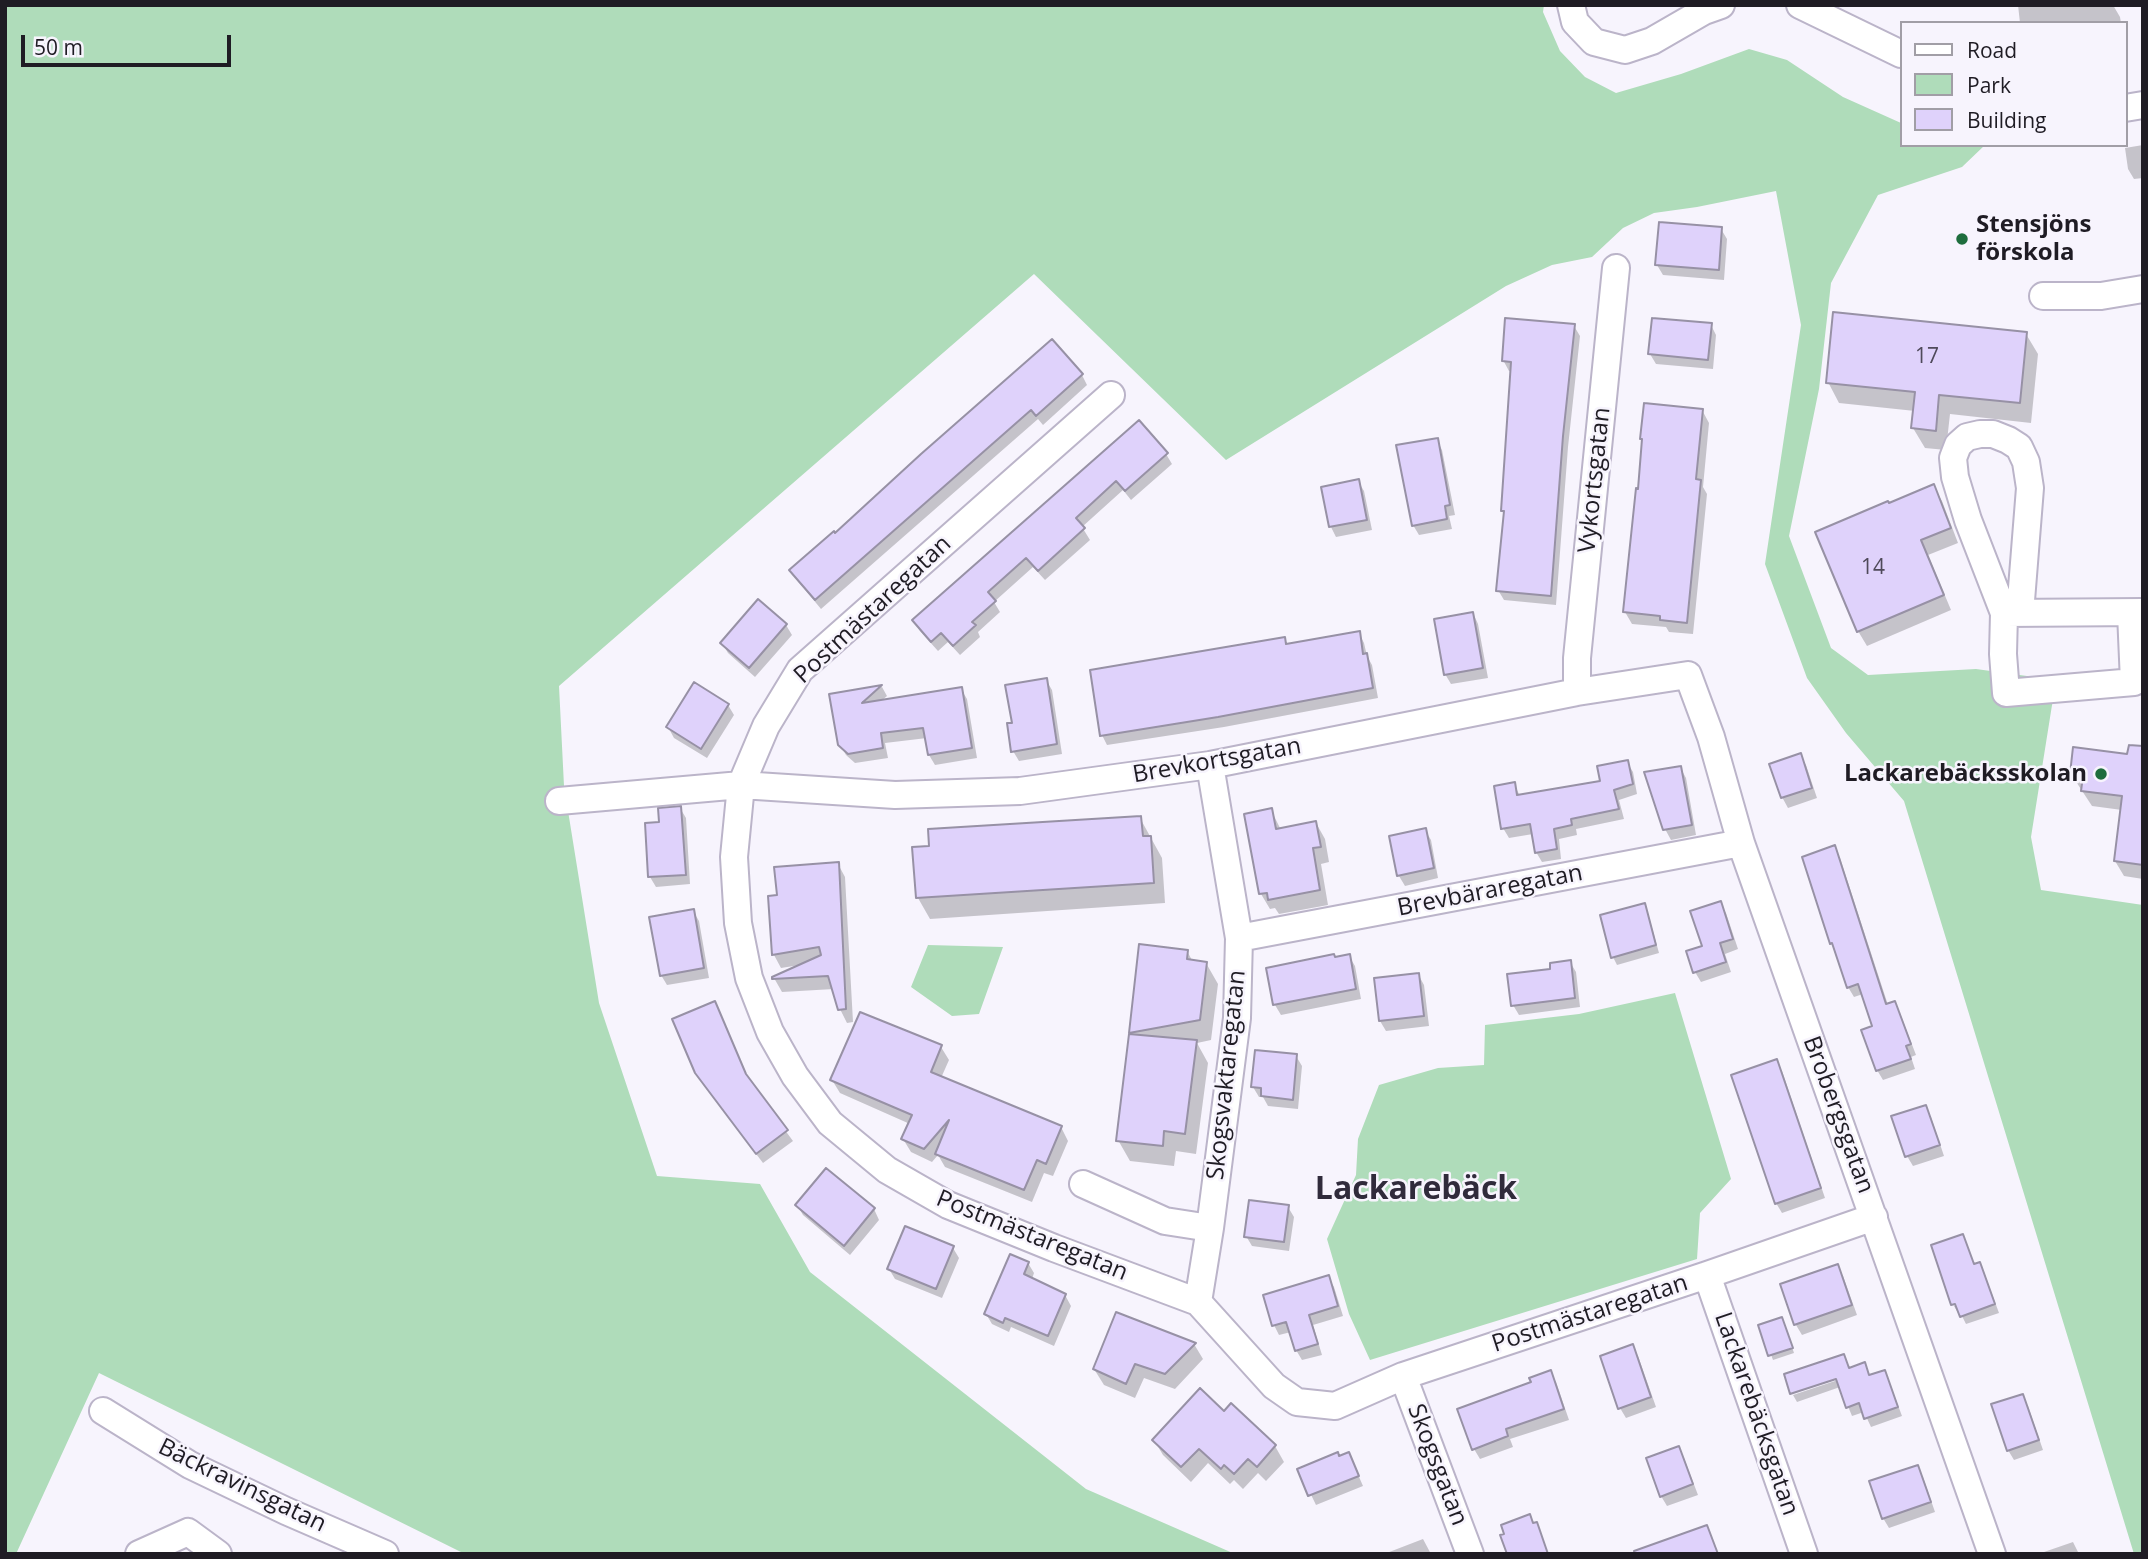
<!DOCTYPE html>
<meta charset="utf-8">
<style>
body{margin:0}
#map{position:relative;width:2148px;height:1559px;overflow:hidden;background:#f7f4fd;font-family:"Open Sans",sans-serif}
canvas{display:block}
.frame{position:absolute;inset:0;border:7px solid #1f1c24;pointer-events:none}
.legend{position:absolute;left:1900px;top:21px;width:228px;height:126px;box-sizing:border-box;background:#f7f4fd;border:2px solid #a19ea6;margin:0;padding:9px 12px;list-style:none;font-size:21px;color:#1f1c24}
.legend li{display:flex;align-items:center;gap:14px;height:35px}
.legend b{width:35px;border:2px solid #a19ea6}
.scale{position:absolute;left:21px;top:35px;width:210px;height:32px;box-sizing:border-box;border:4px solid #1f1c24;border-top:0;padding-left:9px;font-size:21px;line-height:24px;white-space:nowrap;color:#1f1c24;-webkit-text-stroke:5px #f7f4fd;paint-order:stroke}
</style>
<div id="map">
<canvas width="2148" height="1559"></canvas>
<div class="frame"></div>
<ul class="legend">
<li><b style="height:9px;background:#fff"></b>Road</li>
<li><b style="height:19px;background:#afdcba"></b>Park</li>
<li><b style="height:19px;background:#dfd2fb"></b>Building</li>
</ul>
<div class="scale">50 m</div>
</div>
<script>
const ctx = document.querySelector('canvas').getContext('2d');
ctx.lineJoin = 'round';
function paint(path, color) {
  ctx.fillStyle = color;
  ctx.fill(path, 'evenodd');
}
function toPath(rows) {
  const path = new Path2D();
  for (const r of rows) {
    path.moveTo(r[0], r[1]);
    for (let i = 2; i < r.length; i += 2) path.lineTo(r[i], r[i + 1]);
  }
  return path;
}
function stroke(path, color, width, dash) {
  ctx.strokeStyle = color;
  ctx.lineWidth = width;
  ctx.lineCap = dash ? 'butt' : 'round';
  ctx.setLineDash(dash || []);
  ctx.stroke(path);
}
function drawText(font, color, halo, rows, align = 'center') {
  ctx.font = font + ' "Open Sans",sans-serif';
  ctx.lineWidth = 5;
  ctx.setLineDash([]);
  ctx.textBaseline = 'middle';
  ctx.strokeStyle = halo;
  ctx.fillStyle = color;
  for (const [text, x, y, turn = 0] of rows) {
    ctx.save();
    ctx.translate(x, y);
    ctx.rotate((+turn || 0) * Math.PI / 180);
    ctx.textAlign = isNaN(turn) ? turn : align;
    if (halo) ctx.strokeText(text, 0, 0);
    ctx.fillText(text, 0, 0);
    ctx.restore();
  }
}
const green = toPath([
 [5,5,1544,5,1543,12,1560,51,1585,77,1616,93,1681,74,1749,49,1787,60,1843,97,1901,123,1901,145,1985,145,1962,167,1878,195,1831,283,1819,389,1789,536,1831,648,1868,675,1976,669,2056,680,2031,837,2041,890,2143,905,2143,1554,2134,1554,1904,801,1846,733,1807,678,1765,564,1801,325,1776,191,1697,207,1654,213,1623,228,1592,257,1552,265,1506,286,1226,460,1034,274,559,686,564,786,599,1003,657,1176,760,1184,810,1272,1086,1489,1235,1554,465,1554,99,1373,16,1554,5,1554],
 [928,945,1003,947,979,1014,952,1016,911,987],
 [1675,993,1731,1179,1700,1213,1697,1259,1370,1360,1349,1314,1327,1239,1356,1175,1358,1139,1379,1085,1438,1068,1484,1065,1485,1025,1579,1014]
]);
const shadow = toPath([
 [2018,5,2113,5,2120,17,2121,23,2020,23],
 [2143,145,2143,178,2134,179,2128,169,2125,148],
 [1721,229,1727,239,1724,280,1663,275,1657,265],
 [1711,325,1716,335,1713,369,1656,364,1650,354],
 [1574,326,1580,336,1568,447,1556,605,1504,600,1498,590,1505,516,1502,511,1512,371,1509,371,1503,360],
 [2026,334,2038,354,2031,423,1950,414,1946,450,1925,448,1913,428,1915,411,1839,403,1828,382],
 [1082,375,1087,385,1043,425,1038,419,821,609,797,580,791,570],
 [1702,410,1709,423,1703,487,1707,494,1693,634,1669,632,1666,627,1632,624,1625,612,1644,442,1642,439],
 [1139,423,1166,454,1172,464,1131,500,1123,490,1082,527,1090,540,1045,580,1033,567,994,602,1000,612,978,632,980,637,960,655,948,642,938,651,920,631,914,621],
 [1437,440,1442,450,1455,515,1449,516,1452,529,1419,535,1413,525],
 [1358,481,1364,491,1372,530,1336,537,1331,527],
 [1933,486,1942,501,1958,543,1928,555,1951,610,1867,646,1858,631,1888,505],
 [1473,613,1478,624,1488,678,1451,684,1445,674],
 [786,625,792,635,755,677,728,653,722,643],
 [1359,633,1364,643,1367,656,1372,665,1378,698,1224,727,1107,745,1102,735,1284,639,1288,646],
 [1046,680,1052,690,1062,754,1019,761,1013,751],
 [882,687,887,696,880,702,961,689,967,699,977,758,935,765,929,755,927,738,885,743,888,758,855,763,846,755,840,744,831,696],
 [728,705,734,715,707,758,674,738,668,727],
 [1800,755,1806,765,1817,798,1788,808,1782,797],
 [1627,762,1633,772,1637,794,1619,800,1624,819,1576,829,1577,835,1559,839,1561,859,1542,862,1536,852,1533,834,1509,838,1503,828,1514,784,1520,796,1602,783],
 [2143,766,2143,879,2124,876,2115,861,2122,810,2092,806,2071,774],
 [1680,767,1686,778,1696,835,1671,840,1665,829],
 [680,808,686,818,690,884,656,887,650,877,661,824],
 [1271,810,1281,830,1316,823,1325,839,1329,862,1321,864,1328,905,1279,914,1275,908,1270,909,1261,894],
 [1140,818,1162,858,1165,903,930,919,918,898],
 [1425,830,1431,840,1438,878,1405,886,1399,876,1391,837],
 [1834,848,1840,858,1888,1005,1895,1003,1900,1013,1916,1055,1911,1057,1915,1069,1883,1080,1877,1070,1874,1027,1863,994,1854,997,1848,987,1837,953,1832,943,1804,858],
 [838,864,845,877,853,1022,847,1023,840,1009,834,989,782,992,774,978,800,965,781,968,774,955,770,898,779,896],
 [1720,903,1726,913,1738,949,1725,954,1731,972,1701,982,1695,972],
 [1644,905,1648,913,1659,953,1617,965,1613,957],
 [693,911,699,921,709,978,667,985,661,975],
 [1141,946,1187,951,1193,962,1206,963,1218,984,1211,1040,1197,1043,1208,1063,1196,1154,1176,1151,1174,1166,1130,1161,1118,1140,1132,1036,1130,1033],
 [1349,956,1355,966,1361,999,1281,1015,1275,1005,1268,969],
 [1570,962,1576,972,1580,1007,1519,1015,1513,1005,1552,970],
 [1418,974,1424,985,1429,1026,1386,1031,1380,1021],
 [941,1047,949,1060,941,1078,1061,1127,1068,1141,1053,1176,1044,1173,1032,1202,945,1167,938,1155,932,1162,911,1152,903,1139,910,1124,840,1093,832,1080],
 [1296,1056,1302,1066,1298,1109,1268,1106,1263,1097,1259,1097,1253,1087],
 [1776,1061,1782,1071,1825,1198,1782,1213,1776,1203],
 [748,1080,793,1141,763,1163,703,1084],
 [1925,1107,1931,1117,1944,1156,1913,1166,1907,1156],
 [797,1205,874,1209,879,1220,850,1255,803,1215],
 [1288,1207,1294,1217,1289,1251,1252,1246,1246,1236],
 [1962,1236,1975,1265,1979,1264,1984,1272,1999,1313,1966,1324,1960,1312,1958,1313,1954,1306,1964,1303],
 [953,1248,959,1258,942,1298,895,1279,889,1269],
 [1028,1263,1034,1273,1032,1279,1065,1295,1071,1306,1054,1346,1011,1327,1009,1332,992,1324,986,1314],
 [1837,1266,1843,1276,1857,1315,1802,1335,1796,1325,1782,1285],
 [1328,1277,1334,1287,1343,1316,1313,1325,1322,1355,1302,1360,1296,1350,1291,1332,1279,1335,1274,1325],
 [1784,1323,1794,1353,1773,1360,1760,1326],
 [1194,1344,1203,1359,1175,1389,1144,1378,1135,1398,1104,1385,1094,1369],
 [1632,1346,1638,1356,1656,1407,1626,1418,1620,1408],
 [1844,1356,1850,1369,1864,1364,1870,1377,1884,1372,1889,1381,1902,1416,1871,1427,1864,1412,1852,1416,1840,1387,1797,1402,1793,1395,1844,1378],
 [1550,1372,1556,1382,1569,1420,1510,1439,1513,1447,1480,1459,1474,1449,1533,1383],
 [2022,1396,2028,1406,2043,1450,2014,1460,2008,1450],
 [1232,1406,1275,1446,1284,1462,1266,1481,1258,1473,1243,1489,1234,1480,1230,1484,1208,1463,1191,1482,1163,1455,1154,1440,1225,1414],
 [1678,1448,1684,1458,1698,1495,1667,1506,1661,1496],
 [1349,1454,1363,1486,1316,1505,1299,1470],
 [1917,1467,1923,1477,1935,1512,1889,1528,1883,1518],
 [1423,1539,1431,1554,1384,1554],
 [2073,1542,2079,1554,2044,1554,2044,1552]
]);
const building = toPath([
 [1659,222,1722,227,1719,270,1655,265,1659,222],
 [1833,312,2027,332,2020,403,1939,395,1936,431,1911,428,1915,392,1826,383,1833,312],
 [1505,318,1575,324,1563,436,1551,596,1496,591,1504,511,1501,511,1511,362,1502,361,1505,318],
 [1652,318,1712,323,1708,360,1648,354,1652,318],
 [1052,339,1083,374,1036,416,1031,410,815,600,789,570,834,531,835,533,921,454,1052,339],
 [1644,403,1703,409,1696,479,1701,480,1687,623,1660,620,1660,616,1623,612,1636,488,1638,489,1642,439,1640,439,1644,403],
 [1139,420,1168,453,1125,491,1116,481,1076,518,1085,528,1038,571,1026,558,988,592,996,601,972,622,976,625,953,646,941,633,931,642,912,620,1139,420],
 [1438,438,1450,505,1445,506,1447,519,1412,526,1396,445,1438,438],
 [1359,479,1367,520,1329,527,1321,487,1359,479],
 [1934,484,1951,528,1921,540,1944,595,1857,632,1815,532,1888,501,1889,503,1934,484],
 [758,599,787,624,749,668,720,643,758,599],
 [1473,612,1483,668,1444,675,1434,619,1473,612],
 [1360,631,1363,654,1367,653,1373,688,1218,717,1100,736,1090,670,1285,637,1286,644,1360,631],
 [1047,678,1057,744,1011,752,1007,723,1012,723,1005,685,1047,678],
 [694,682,729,704,701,749,666,727,694,682],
 [882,685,862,703,962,687,972,748,928,755,923,728,881,733,883,748,848,754,838,745,829,694,882,685],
 [2129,745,2143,746,2143,865,2114,861,2122,796,2081,791,2083,776,2070,774,2073,747,2127,754,2129,745],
 [1801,753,1812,788,1781,798,1769,764,1801,753],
 [1628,760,1633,784,1614,790,1619,809,1571,819,1572,825,1554,829,1557,849,1535,853,1530,824,1501,829,1494,786,1515,782,1517,795,1600,781,1597,766,1628,760],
 [1681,766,1692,825,1663,830,1644,772,1681,766],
 [681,806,686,875,648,877,645,823,659,822,658,808,681,806],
 [1272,808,1276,829,1316,821,1321,847,1313,848,1320,890,1268,900,1267,893,1259,894,1244,814,1272,808],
 [1141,816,1143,836,1151,836,1154,883,916,898,912,847,929,846,928,829,1141,816],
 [1426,828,1434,868,1397,876,1389,836,1426,828],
 [1835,845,1886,1004,1895,1001,1911,1044,1906,1046,1911,1059,1876,1071,1861,1030,1872,1026,1858,984,1847,988,1832,943,1830,944,1802,857,1835,845],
 [839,862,846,1009,838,1010,828,976,772,979,772,977,821,955,819,947,772,955,768,896,777,895,774,867,839,862],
 [1721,901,1733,939,1720,943,1726,962,1693,973,1686,951,1702,946,1690,911,1721,901],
 [1645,903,1656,945,1611,958,1600,915,1645,903],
 [694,909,704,968,660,976,649,917,694,909],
 [1139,944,1188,950,1187,959,1207,962,1200,1020,1129,1033,1139,944],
 [1334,954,1335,957,1350,954,1356,989,1273,1005,1266,968,1334,954],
 [1571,960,1575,998,1511,1006,1507,974,1550,969,1550,963,1571,960],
 [1419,973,1424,1016,1379,1021,1374,978,1419,973],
 [715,1001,746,1074,788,1130,756,1154,695,1073,672,1019,715,1001],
 [860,1012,942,1045,931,1072,1062,1126,1046,1164,1037,1160,1024,1190,935,1154,949,1120,924,1149,901,1139,912,1115,830,1080,860,1012],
 [1129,1034,1197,1040,1185,1134,1164,1131,1163,1146,1116,1141,1129,1034],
 [1255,1050,1297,1054,1293,1100,1261,1096,1261,1088,1251,1087,1255,1050],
 [1777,1059,1821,1188,1775,1204,1731,1075,1777,1059],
 [1926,1105,1940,1145,1905,1157,1891,1116,1926,1105],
 [826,1168,875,1208,844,1246,795,1205,826,1168],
 [1249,1200,1289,1205,1284,1242,1244,1237,1249,1200],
 [905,1226,954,1246,936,1289,887,1269,905,1226],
 [1963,1234,1974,1264,1980,1262,1995,1304,1960,1317,1955,1304,1951,1305,1931,1245,1963,1234],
 [1010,1254,1029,1262,1024,1274,1066,1294,1048,1336,1005,1318,1003,1323,984,1314,1010,1254],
 [1838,1264,1852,1305,1794,1325,1780,1284,1838,1264],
 [1329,1275,1338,1306,1309,1315,1318,1344,1295,1351,1286,1322,1272,1326,1263,1295,1329,1275],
 [1116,1312,1196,1343,1165,1374,1135,1364,1126,1384,1093,1369,1116,1312],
 [1782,1317,1793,1348,1768,1356,1758,1325,1782,1317],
 [1633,1344,1651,1397,1618,1409,1600,1356,1633,1344],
 [1844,1354,1849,1368,1865,1362,1869,1375,1885,1370,1898,1407,1864,1419,1859,1403,1846,1408,1836,1379,1790,1394,1784,1374,1844,1354],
 [1551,1370,1564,1409,1506,1429,1508,1436,1472,1450,1457,1409,1531,1382,1529,1378,1551,1370],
 [1200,1388,1224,1411,1231,1403,1276,1445,1257,1467,1248,1459,1234,1474,1224,1465,1221,1469,1199,1449,1181,1467,1152,1440,1200,1388],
 [2023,1394,2039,1440,2007,1451,1991,1404,2023,1394],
 [1679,1446,1693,1484,1660,1497,1646,1458,1679,1446],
 [1338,1452,1339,1456,1349,1452,1359,1476,1308,1496,1297,1469,1338,1452],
 [1918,1465,1931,1502,1882,1519,1869,1481,1918,1465],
 [1530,1514,1533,1523,1537,1522,1548,1554,1507,1554,1500,1535,1504,1534,1501,1525,1530,1514],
 [1707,1525,1718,1554,1635,1554,1634,1551,1707,1525]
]);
const minor = toPath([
 [1571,5,1575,22,1594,42,1625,50,1652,41,1704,11,1721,5],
 [1800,5,1901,54],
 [2125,108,2143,105],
 [2043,296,2101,296,2143,289],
 [1111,395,800,670,766,726,741,785,734,857,738,923,749,978,770,1032,795,1076,830,1123,887,1170,948,1205,1054,1248,1198,1302,1274,1386,1297,1402,1335,1406,1403,1376,1707,1275,1874,1217],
 [2005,613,2143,612],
 [2020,613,2030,488,2026,462,2019,447,2008,440,1993,434,1980,434,1967,437,1958,445,1953,458,1955,477,1968,520,2004,613,2003,654,2006,693,2134,682,2131,613],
 [1577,692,1577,658,1616,268],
 [559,801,741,785,895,795,1020,791,1210,765,1577,692,1688,675,1711,737,1741,843,1992,1554],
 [1239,938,1741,843],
 [1083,1184,1165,1221,1210,1228],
 [1707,1275,1804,1554],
 [1198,1302,1210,1228,1237,1018,1239,938,1210,765],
 [1403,1376,1470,1554],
 [103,1411,190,1465,286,1511,385,1554],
 [139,1554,188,1532,218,1554]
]);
const markers = [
 [1962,239,7,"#1e6d3d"],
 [2101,774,7,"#1e6d3d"]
];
const numberNames = [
 ["17",1927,357],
 ["14",1873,568]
];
const poiNames = [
 ["Stensjöns",1976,225],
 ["förskola",1976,253],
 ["Lackarebäcksskolan",2087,774,"right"]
];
const streetNames = [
 ["Vykortsgatan",1595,480,-84],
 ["Postmästaregatan",873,610,-43],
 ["Brevkortsgatan",1217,761,-10],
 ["Brevbäraregatan",1490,891,-11],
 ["Skogsvaktaregatan",1227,1075,-84],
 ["Brobergsgatan",1838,1115,70],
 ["Postmästaregatan",1032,1236,22],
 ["Postmästaregatan",1590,1314,-18],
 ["Lackarebäcksgatan",1756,1414,71],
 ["Skogsgatan",1437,1465,69],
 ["Bäckravinsgatan",242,1486,26]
];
const districtNames = [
 ["Lackarebäck",1416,1190]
];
paint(green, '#afdcba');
paint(shadow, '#0003');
paint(building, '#dfd2fb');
stroke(building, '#9791a5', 2);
stroke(minor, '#bbb4c9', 30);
stroke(minor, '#fff', 26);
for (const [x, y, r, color] of markers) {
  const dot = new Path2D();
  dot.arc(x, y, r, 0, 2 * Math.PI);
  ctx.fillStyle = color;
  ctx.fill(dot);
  stroke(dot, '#f7f4fd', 2.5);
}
drawText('21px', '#4f4a5a', null, numberNames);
drawText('bold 24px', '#1f1c24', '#f7f4fd', poiNames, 'left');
drawText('24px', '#1f1c24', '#f7f4fd', streetNames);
drawText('bold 32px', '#302b3b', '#f7f4fd', districtNames);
</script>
